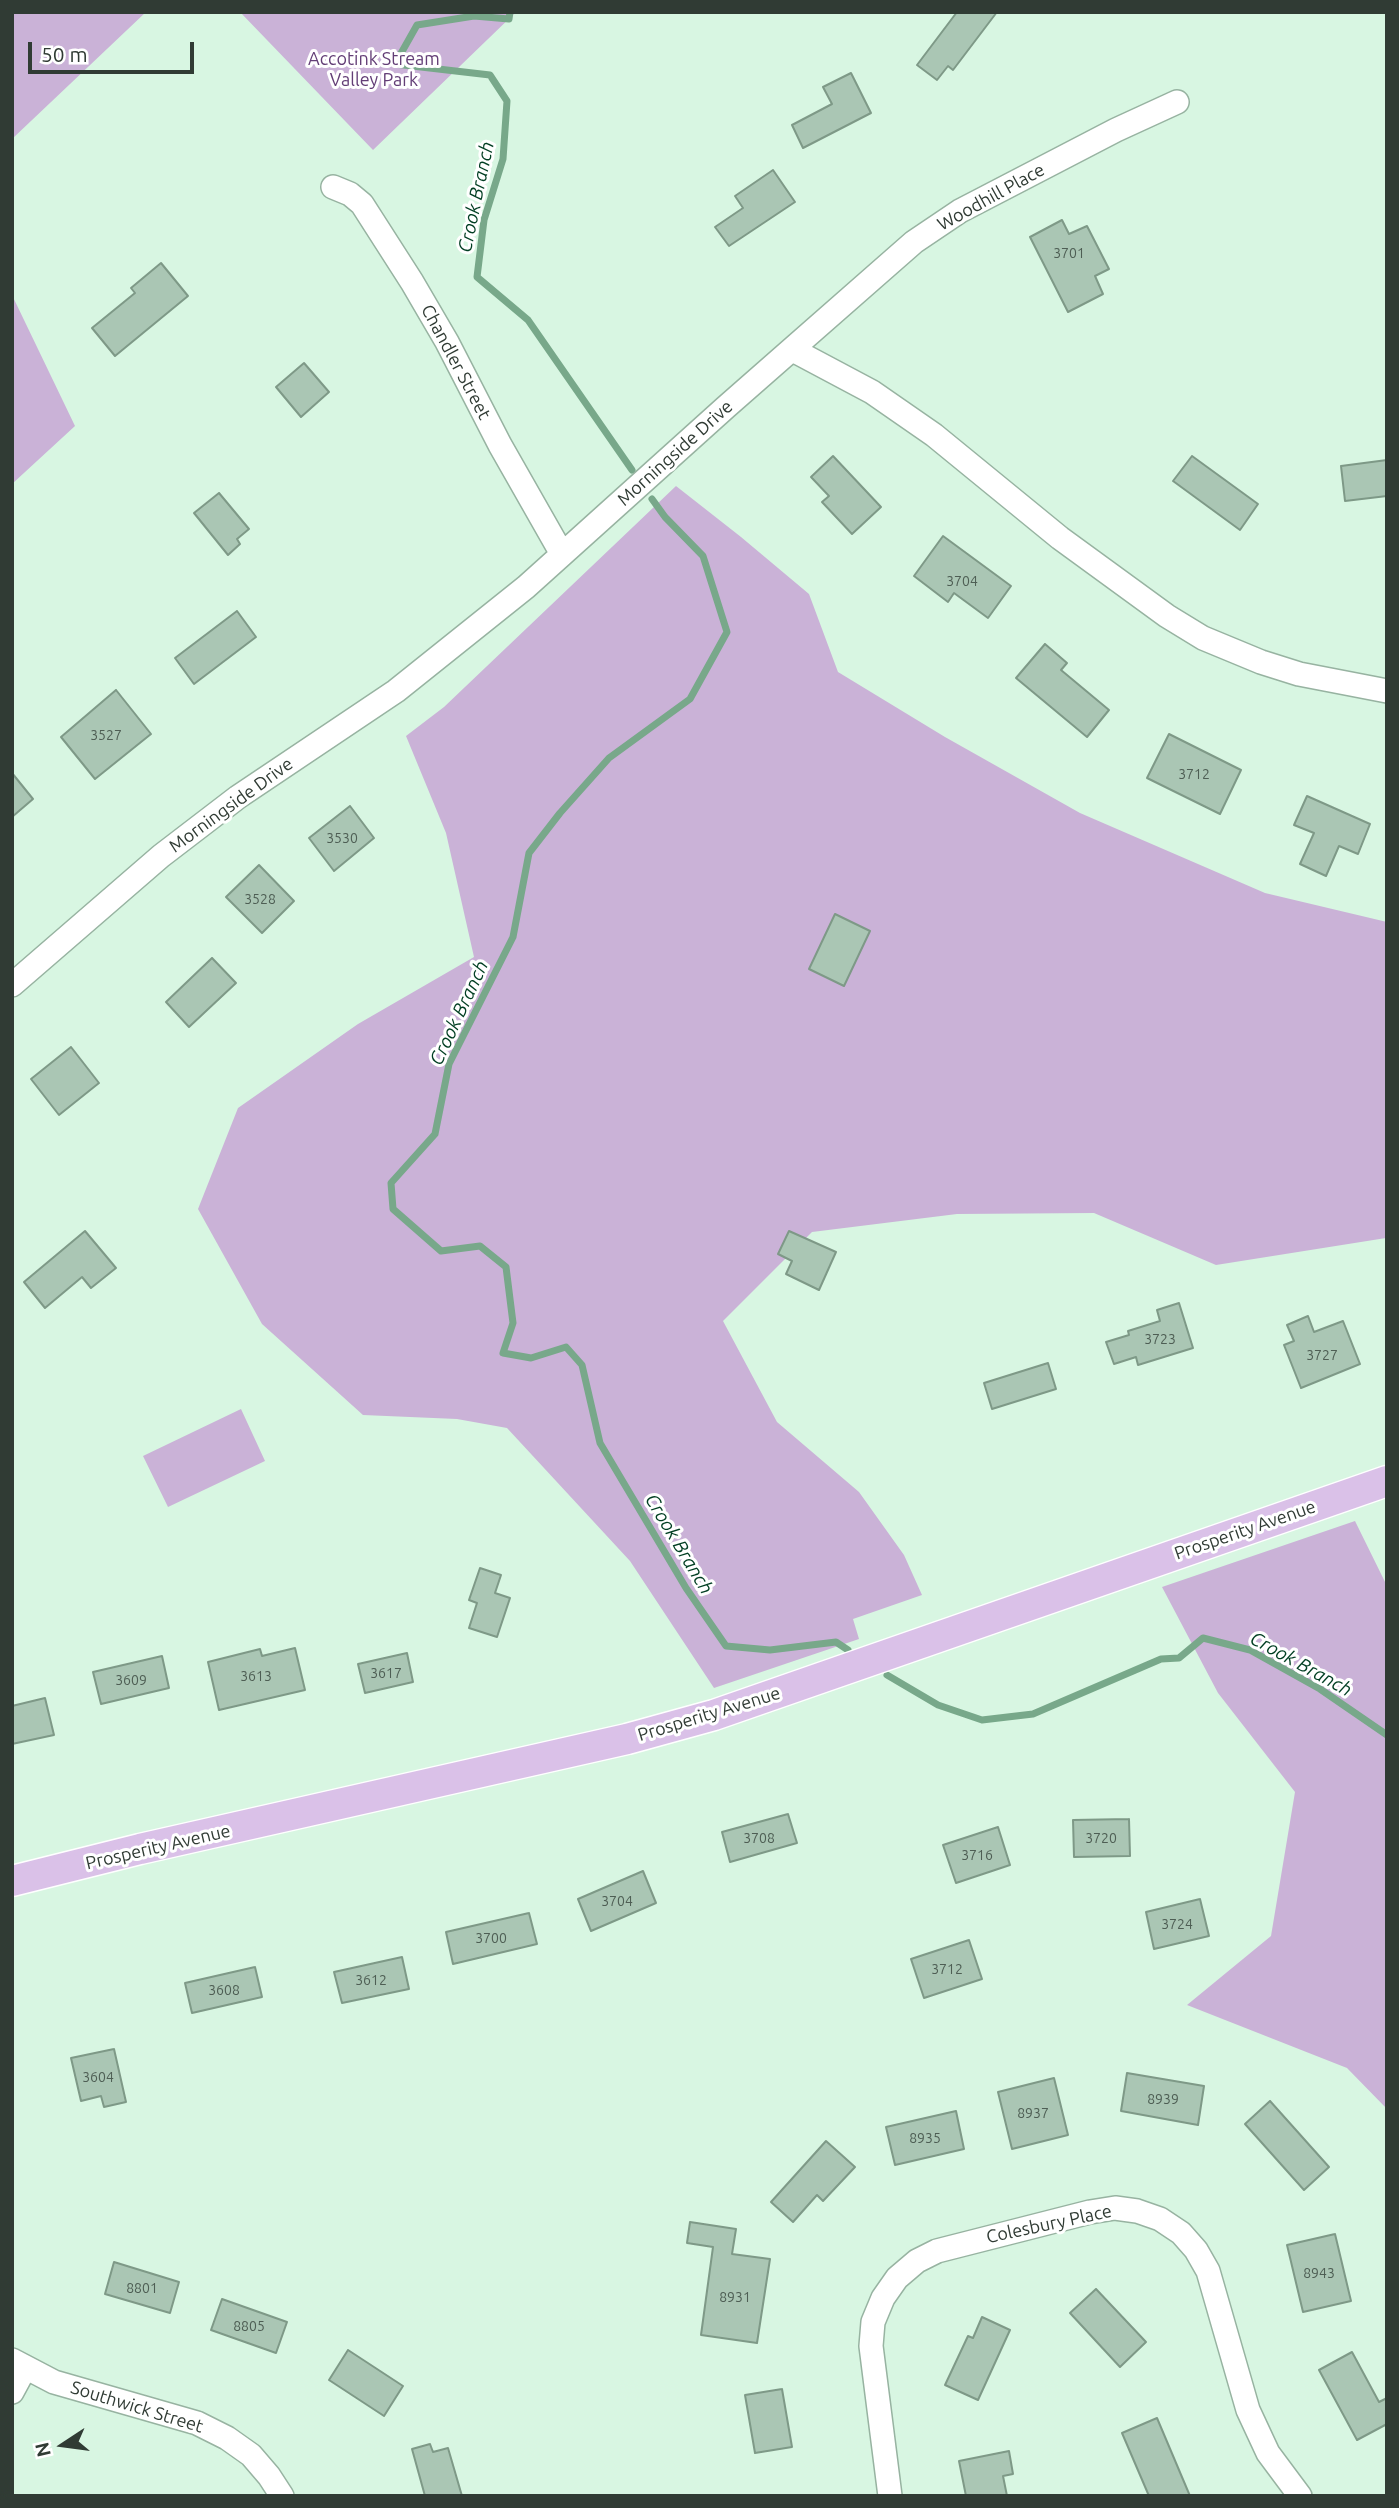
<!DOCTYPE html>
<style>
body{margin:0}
#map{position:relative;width:1399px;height:2508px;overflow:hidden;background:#d8f6e2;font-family:Ubuntu,sans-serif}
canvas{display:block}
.frame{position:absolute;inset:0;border:14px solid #303b34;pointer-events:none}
.north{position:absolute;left:28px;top:2410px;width:70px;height:70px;-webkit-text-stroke:5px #fff;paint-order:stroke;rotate:257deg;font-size:19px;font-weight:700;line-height:28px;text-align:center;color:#303b34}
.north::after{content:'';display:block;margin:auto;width:24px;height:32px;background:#303b34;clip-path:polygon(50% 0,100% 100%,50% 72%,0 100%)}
.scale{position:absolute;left:28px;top:42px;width:166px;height:32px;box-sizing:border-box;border:4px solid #303b34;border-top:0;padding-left:9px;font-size:21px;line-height:24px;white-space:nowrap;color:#303b34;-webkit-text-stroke:5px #fff;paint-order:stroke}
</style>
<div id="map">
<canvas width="1399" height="2508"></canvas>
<div class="frame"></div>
<div class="north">N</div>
<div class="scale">50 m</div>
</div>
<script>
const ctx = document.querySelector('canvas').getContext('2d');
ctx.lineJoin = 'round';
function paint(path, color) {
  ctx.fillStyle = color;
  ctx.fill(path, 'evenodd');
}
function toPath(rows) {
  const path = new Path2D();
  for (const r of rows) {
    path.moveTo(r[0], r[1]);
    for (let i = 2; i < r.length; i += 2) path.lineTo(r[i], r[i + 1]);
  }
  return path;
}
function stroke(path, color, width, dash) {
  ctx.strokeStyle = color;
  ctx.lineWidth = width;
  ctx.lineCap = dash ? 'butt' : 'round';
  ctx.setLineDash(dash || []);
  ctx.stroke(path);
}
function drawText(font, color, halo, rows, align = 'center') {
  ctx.font = font + ' Ubuntu,sans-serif';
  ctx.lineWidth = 6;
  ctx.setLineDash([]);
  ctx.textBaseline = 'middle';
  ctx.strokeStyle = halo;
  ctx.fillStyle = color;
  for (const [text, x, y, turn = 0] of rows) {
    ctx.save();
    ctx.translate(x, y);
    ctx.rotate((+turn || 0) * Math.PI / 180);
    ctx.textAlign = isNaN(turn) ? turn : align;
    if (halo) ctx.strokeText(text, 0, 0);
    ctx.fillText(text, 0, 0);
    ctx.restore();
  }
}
const green = toPath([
 [12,12,146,12,12,139],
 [240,12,516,12,373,150],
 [12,295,75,426,12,484],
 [676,486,741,537,809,594,838,672,945,737,1080,813,1265,893,1387,922,1386,1238,1216,1265,1094,1213,957,1214,812,1232,723,1321,777,1422,859,1492,904,1555,922,1595,853,1619,859,1639,714,1688,630,1561,507,1428,457,1419,363,1415,262,1324,198,1209,238,1108,358,1024,474,957,446,833,406,736,444,707],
 [241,1409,265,1461,168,1507,143,1456],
 [1355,1521,1387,1586,1387,2109,1347,2068,1187,2005,1271,1936,1295,1792,1218,1693,1162,1587]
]);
const stream = toPath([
 [510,12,509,19,474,16,417,25,395,64,490,75,507,101,503,159,484,220,477,277,528,320,632,470],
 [652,499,665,517,703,556,727,632,690,699,609,758,560,813,529,853,513,937,449,1064,435,1134,391,1183,393,1209,441,1251,480,1246,506,1267,513,1323,503,1353,531,1358,566,1347,582,1365,600,1443,686,1588,726,1646,770,1650,836,1642,848,1650],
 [887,1675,938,1705,982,1720,1033,1714,1161,1659,1179,1658,1203,1638,1250,1650,1320,1689,1387,1735]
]);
const building = toPath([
 [957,12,997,12,953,70,948,66,937,80,917,65,957,12],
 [851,73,871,113,803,148,792,125,832,104,823,87,851,73],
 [773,170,795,202,729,246,715,227,743,208,735,196,773,170],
 [1062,220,1069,234,1087,226,1109,269,1095,276,1103,294,1068,312,1030,237,1062,220],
 [161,263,188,296,115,356,92,328,135,293,131,288,161,263],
 [304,363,329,392,301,417,276,387,304,363],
 [833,456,881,507,852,534,822,502,829,496,811,477,833,456],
 [1192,456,1258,504,1240,530,1173,481,1192,456],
 [1387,460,1387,496,1345,501,1341,466,1387,460],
 [219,493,249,529,237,539,240,544,228,555,194,513,219,493],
 [943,536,1011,586,988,618,954,593,948,602,914,576,943,536],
 [237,611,256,637,194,684,175,658,237,611],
 [1045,644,1067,663,1061,670,1109,710,1087,737,1016,678,1045,644],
 [116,690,151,734,95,779,61,737,116,690],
 [1169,734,1241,770,1220,814,1147,778,1169,734],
 [12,773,33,799,12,817,12,773],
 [1307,796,1370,824,1358,854,1339,846,1326,876,1300,864,1314,833,1294,825,1307,796],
 [350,806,374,838,334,871,309,838,350,806],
 [259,865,294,901,262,933,226,897,259,865],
 [835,914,870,931,844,986,809,969,835,914],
 [212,958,236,983,189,1027,166,1002,212,958],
 [71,1047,99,1083,59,1115,31,1079,71,1047],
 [85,1231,116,1268,91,1288,82,1277,45,1308,24,1282,85,1231],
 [789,1231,836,1252,819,1290,786,1274,792,1261,778,1254,789,1231],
 [1179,1303,1193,1348,1138,1365,1136,1357,1114,1364,1106,1342,1129,1335,1128,1331,1160,1321,1157,1310,1179,1303],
 [1308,1316,1314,1332,1343,1321,1360,1364,1301,1388,1284,1345,1294,1341,1287,1325,1308,1316],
 [1048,1363,1056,1389,992,1409,984,1383,1048,1363],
 [480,1568,501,1575,495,1593,510,1598,497,1637,469,1628,477,1603,469,1600,480,1568],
 [295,1648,305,1690,219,1710,208,1662,260,1649,262,1656,295,1648],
 [407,1653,413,1682,365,1693,358,1664,407,1653],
 [162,1656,169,1688,101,1704,93,1672,162,1656],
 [45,1698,54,1735,12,1744,12,1706,45,1698],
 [788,1814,797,1843,730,1862,722,1832,788,1814],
 [1129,1819,1130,1856,1074,1857,1073,1820,1129,1819],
 [998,1827,1010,1865,956,1883,943,1845,998,1827],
 [643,1871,656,1903,591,1931,578,1899,643,1871],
 [1200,1899,1209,1936,1154,1949,1146,1912,1200,1899],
 [529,1913,537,1944,453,1964,446,1932,529,1913],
 [969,1940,982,1979,924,1998,911,1959,969,1940],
 [402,1957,409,1989,342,2003,334,1972,402,1957],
 [255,1967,262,1997,192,2013,185,1983,255,1967],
 [114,2049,126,2102,104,2107,101,2096,81,2101,71,2058,114,2049],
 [1127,2073,1204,2086,1198,2125,1121,2111,1127,2073],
 [1054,2078,1068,2135,1012,2149,998,2092,1054,2078],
 [1270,2101,1329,2167,1304,2190,1245,2124,1270,2101],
 [956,2111,964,2149,895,2165,886,2127,956,2111],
 [826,2141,855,2167,823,2201,817,2195,793,2222,771,2202,826,2141],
 [690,2222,736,2229,732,2254,770,2259,757,2343,701,2335,713,2247,687,2243,690,2222],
 [1335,2234,1351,2301,1303,2312,1287,2245,1335,2234],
 [114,2262,179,2282,170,2313,105,2294,114,2262],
 [1096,2289,1146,2342,1120,2367,1070,2313,1096,2289],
 [222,2299,287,2322,276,2353,211,2330,222,2299],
 [982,2317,1010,2330,978,2400,945,2385,968,2336,973,2338,982,2317],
 [348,2350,403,2386,384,2416,329,2380,348,2350],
 [1352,2352,1379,2402,1387,2398,1387,2424,1357,2440,1319,2370,1352,2352],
 [782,2389,792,2447,755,2453,745,2395,782,2389],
 [1157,2418,1190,2496,1149,2496,1122,2433,1157,2418],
 [430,2444,433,2452,448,2448,462,2496,425,2496,412,2449,430,2444],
 [1009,2451,1013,2474,1003,2476,1007,2496,966,2496,959,2461,1009,2451]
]);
const minor = toPath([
 [333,187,350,194,362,204,412,282,447,342,500,445,562,554],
 [793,350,872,392,934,435,1060,538,1167,616,1203,638,1261,662,1299,674,1387,691],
 [12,985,161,856,238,797,396,691,526,587,726,407,914,242,960,211,1116,130,1177,102],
 [12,2360,54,2382,197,2423,227,2438,251,2455,269,2476,282,2496],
 [12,2392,25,2368],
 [890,2496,871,2346,873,2322,883,2298,897,2278,917,2261,937,2251,1090,2212,1115,2208,1137,2211,1160,2219,1181,2233,1196,2250,1208,2271,1248,2410,1268,2453,1300,2496]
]);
const major = toPath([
 [12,1881,140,1849,627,1739,714,1715,1387,1481]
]);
const numberNames = [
 ["3701",1069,253],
 ["3704",962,581],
 ["3527",106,735],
 ["3712",1194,774],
 ["3530",342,838],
 ["3528",260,899],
 ["3723",1160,1339],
 ["3727",1322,1355],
 ["3617",386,1673],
 ["3613",256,1676],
 ["3609",131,1680],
 ["3708",759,1838],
 ["3720",1101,1838],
 ["3716",977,1855],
 ["3704",617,1901],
 ["3724",1177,1924],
 ["3700",491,1938],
 ["3712",947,1969],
 ["3612",371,1980],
 ["3608",224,1990],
 ["3604",98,2077],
 ["8939",1163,2099],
 ["8937",1033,2113],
 ["8935",925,2138],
 ["8943",1319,2273],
 ["8801",142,2288],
 ["8931",735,2297],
 ["8805",249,2326]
];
const parkNames = [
 ["Accotink Stream",374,59],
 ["Valley Park",374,80]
];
const streetNames = [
 ["Woodhill Place",991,197,-29],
 ["Chandler Street",456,362,62],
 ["Morningside Drive",675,453,-42],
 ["Morningside Drive",231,805,-36],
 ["Prosperity Avenue",1245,1530,-19],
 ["Prosperity Avenue",709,1714,-17],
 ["Prosperity Avenue",158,1847,-13],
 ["Colesbury Place",1049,2224,-12],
 ["Southwick Street",137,2407,17]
];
const waterNames = [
 ["Crook Branch",476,197,-78],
 ["Crook Branch",459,1013,-65],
 ["Crook Branch",679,1544,59],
 ["Crook Branch",1301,1664,29]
];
paint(green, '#cab2d7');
stroke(stream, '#78a88a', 7);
paint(building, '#aac6b4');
stroke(building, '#7e9987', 2);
stroke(minor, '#97b3a1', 26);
stroke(major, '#fff', 33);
stroke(minor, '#fff', 23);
stroke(major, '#dac1e8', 30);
drawText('14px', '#4e5e54', null, numberNames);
drawText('18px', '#633e76', '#fff', parkNames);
drawText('18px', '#303b34', '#fff', streetNames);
drawText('italic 19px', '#003e22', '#fff', waterNames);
</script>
